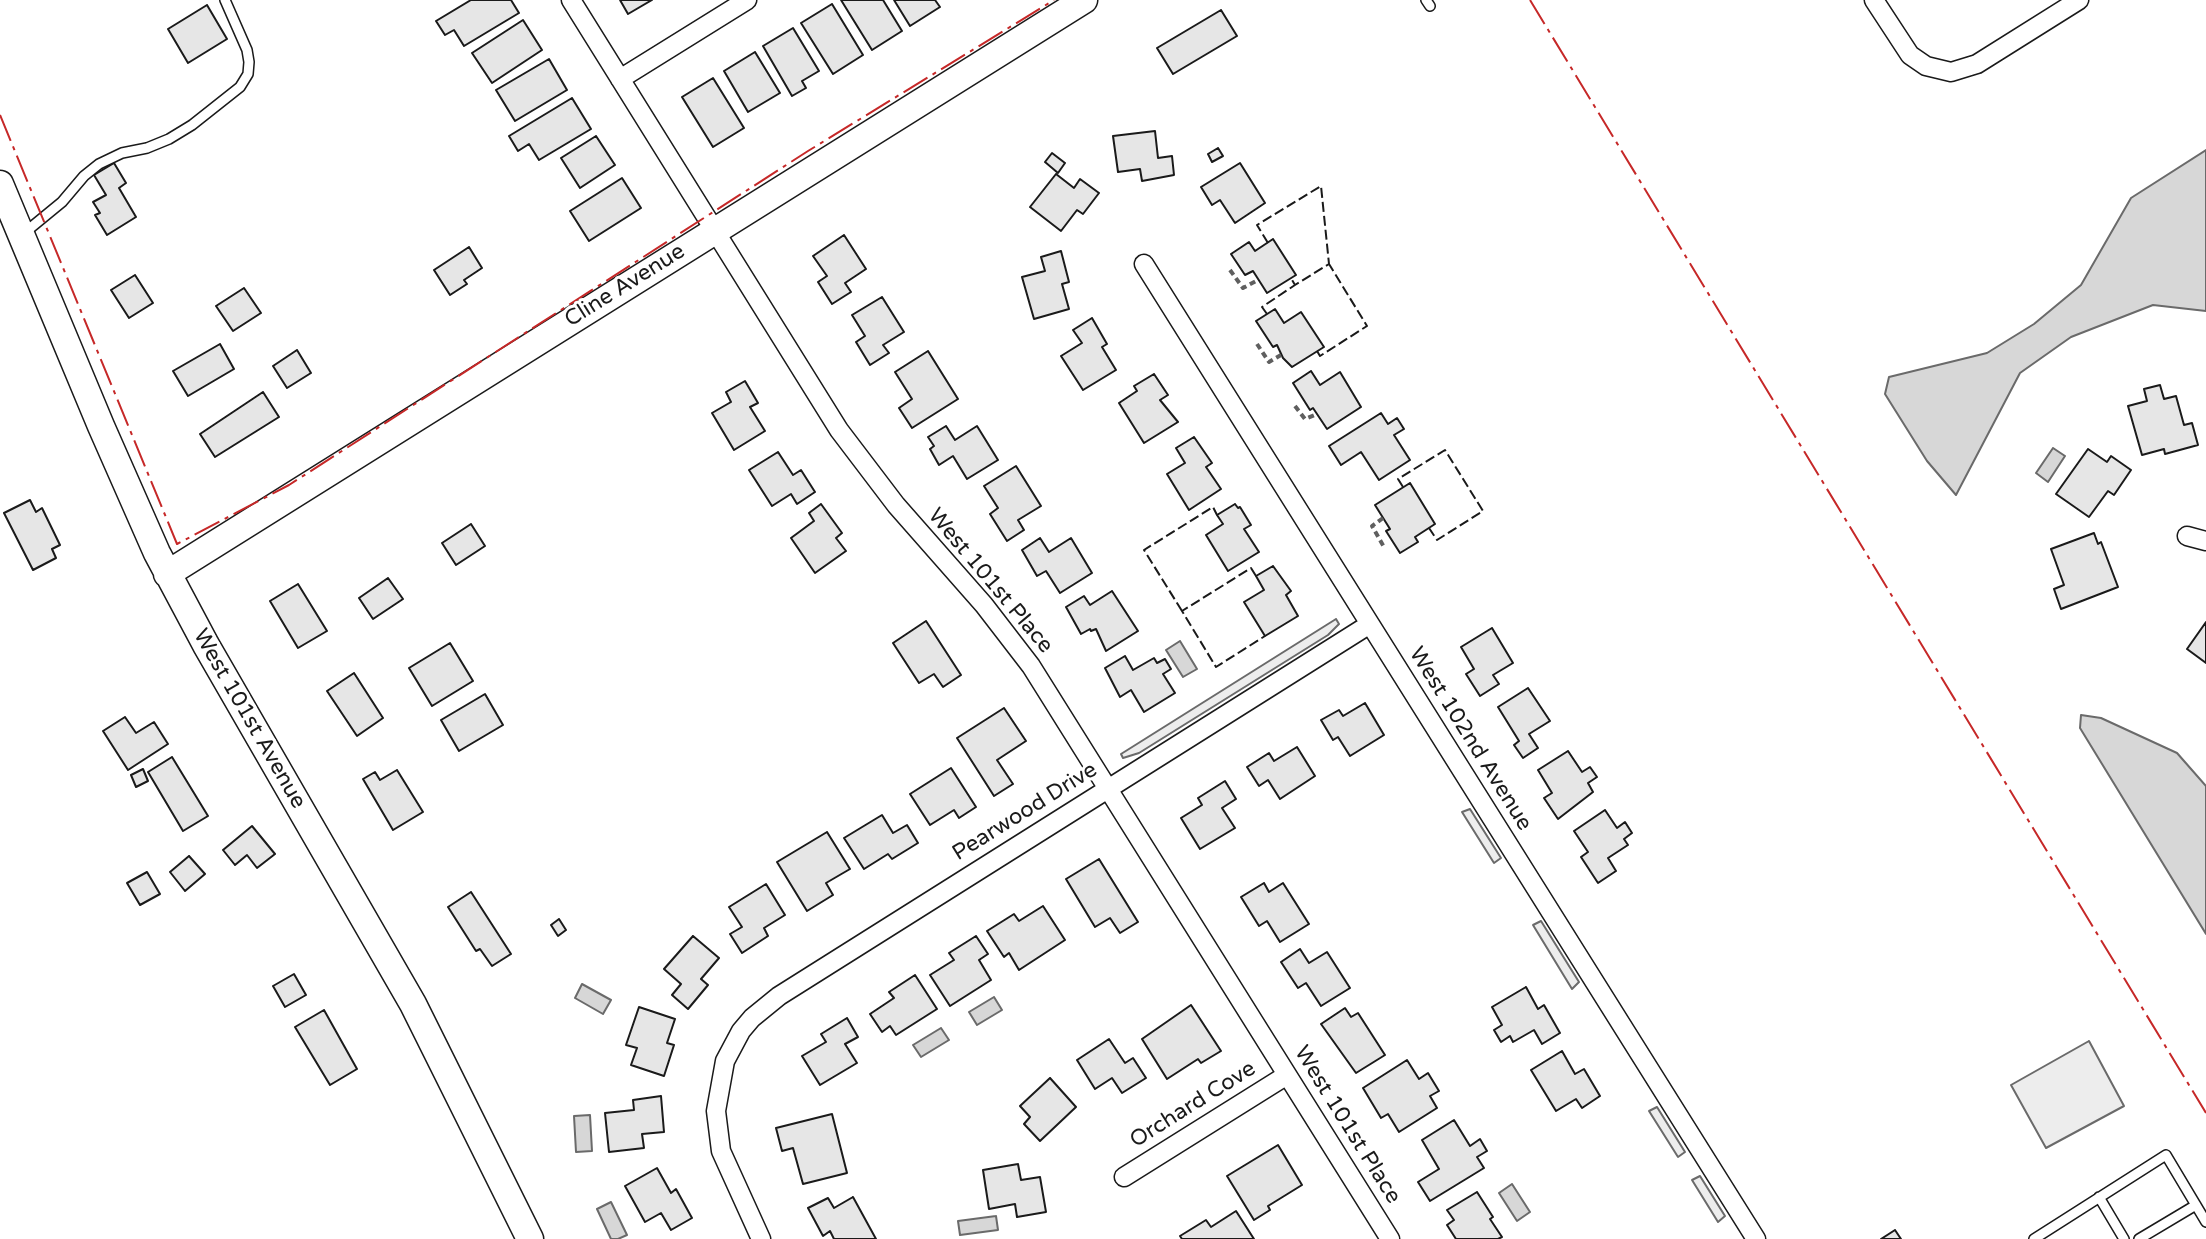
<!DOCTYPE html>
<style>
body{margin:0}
canvas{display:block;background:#fff}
</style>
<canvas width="2206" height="1239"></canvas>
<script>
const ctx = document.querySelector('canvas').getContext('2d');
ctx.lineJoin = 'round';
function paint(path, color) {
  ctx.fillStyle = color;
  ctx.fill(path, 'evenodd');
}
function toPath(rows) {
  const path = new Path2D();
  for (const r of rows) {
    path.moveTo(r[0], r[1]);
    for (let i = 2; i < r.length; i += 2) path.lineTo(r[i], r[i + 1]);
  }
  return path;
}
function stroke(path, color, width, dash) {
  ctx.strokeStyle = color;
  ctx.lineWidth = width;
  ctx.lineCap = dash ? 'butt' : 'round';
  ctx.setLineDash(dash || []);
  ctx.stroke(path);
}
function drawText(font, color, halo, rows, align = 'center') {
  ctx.font = font + ' "Varela Round",sans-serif';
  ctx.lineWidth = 6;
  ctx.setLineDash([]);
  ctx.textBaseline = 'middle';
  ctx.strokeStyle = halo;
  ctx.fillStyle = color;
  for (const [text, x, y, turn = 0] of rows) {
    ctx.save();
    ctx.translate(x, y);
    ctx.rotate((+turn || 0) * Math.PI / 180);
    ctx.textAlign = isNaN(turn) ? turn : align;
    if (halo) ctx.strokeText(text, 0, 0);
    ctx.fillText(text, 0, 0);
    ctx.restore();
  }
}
const green = toPath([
 [1336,619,1339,624,1328,635,1139,753,1123,758,1121,754,1336,619],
 [1470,809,1501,858,1494,863,1462,812,1470,809],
 [1541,921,1579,982,1572,989,1533,925,1541,921],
 [2089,1041,2124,1106,2046,1148,2011,1085,2089,1041],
 [1657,1107,1685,1152,1678,1157,1649,1111,1657,1107],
 [1700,1176,1725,1216,1718,1222,1692,1180,1700,1176]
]);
const water = toPath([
 [2206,150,2206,311,2153,305,2071,337,2020,373,1956,495,1927,461,1885,394,1889,377,1987,353,2034,324,2081,285,2131,198,2206,150],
 [2053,448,2065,456,2048,482,2036,473,2053,448],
 [1180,641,1197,669,1183,677,1166,650,1180,641],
 [2081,715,2101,718,2177,753,2206,786,2206,934,2080,728,2081,715],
 [582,984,611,1000,603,1014,575,998,582,984],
 [994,997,1002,1010,977,1025,969,1012,994,997],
 [941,1028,949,1040,921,1057,913,1045,941,1028],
 [590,1115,592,1151,576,1152,574,1116,590,1115],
 [1512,1184,1530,1212,1517,1221,1499,1193,1512,1184],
 [611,1202,627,1235,618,1239,611,1239,597,1209,611,1202],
 [996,1216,998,1230,960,1235,958,1221,996,1216]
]);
const building = toPath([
 [471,0,511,0,519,13,464,46,454,30,445,35,436,21,471,0],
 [620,0,652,0,628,14,620,0],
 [841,0,883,0,902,31,872,50,841,0],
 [894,0,935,0,940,7,910,26,894,0],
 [832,4,863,55,833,74,801,23,832,4],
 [207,5,227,39,188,63,168,29,207,5],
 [1221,10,1237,36,1173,74,1157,48,1221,10],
 [523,20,542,50,492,83,472,53,523,20],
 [793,28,819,71,802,81,806,88,792,96,763,46,793,28],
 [755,52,780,93,748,112,724,71,755,52],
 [549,59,567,90,515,121,496,90,549,59],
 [713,78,744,128,713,147,682,97,713,78],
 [572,98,591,129,539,160,529,144,518,151,509,136,572,98],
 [1155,131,1158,158,1172,156,1174,175,1142,181,1140,169,1118,172,1113,136,1155,131],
 [596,136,615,165,580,188,561,158,596,136],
 [1218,148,1223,156,1212,162,1208,154,1218,148],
 [1052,153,1065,163,1058,173,1045,162,1052,153],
 [114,163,126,183,119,188,136,217,107,235,95,215,100,213,93,202,106,195,94,175,114,163],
 [1240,163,1265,203,1235,223,1220,200,1212,205,1201,187,1240,163],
 [1056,174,1074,188,1080,179,1099,193,1083,214,1077,210,1061,231,1030,207,1056,174],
 [622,178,641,208,589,241,570,211,622,178],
 [844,235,866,269,845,283,851,292,832,304,818,282,827,276,813,256,844,235],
 [1273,239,1296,275,1267,293,1253,271,1245,275,1231,254,1249,242,1255,251,1273,239],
 [469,247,482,268,464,280,467,284,450,295,434,270,469,247],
 [1061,251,1069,282,1062,284,1069,309,1034,319,1022,277,1045,271,1041,257,1061,251],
 [135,275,153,303,129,318,111,290,135,275],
 [244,288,261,313,233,331,216,306,244,288],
 [882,297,904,332,883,345,889,353,870,365,856,342,865,336,852,315,882,297],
 [1275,309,1284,323,1301,312,1324,347,1292,367,1283,358,1277,345,1273,347,1256,321,1275,309],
 [1092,318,1107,344,1102,347,1116,370,1083,390,1061,356,1082,343,1073,330,1092,318],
 [220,344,234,369,188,396,173,371,220,344],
 [297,350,311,373,287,388,273,366,297,350],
 [928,351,958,399,912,428,899,408,912,399,895,372,928,351],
 [1311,371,1320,385,1340,372,1361,407,1327,429,1313,408,1310,410,1293,383,1311,371],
 [1154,374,1168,395,1160,400,1178,422,1144,443,1119,403,1137,391,1134,386,1154,374],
 [745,381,758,403,750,407,765,431,734,450,712,413,731,402,726,392,745,381],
 [2160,385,2164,399,2176,396,2184,425,2192,423,2198,445,2165,454,2164,449,2142,455,2128,406,2147,401,2144,389,2160,385],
 [263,392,279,417,215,457,200,434,263,392],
 [1381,413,1388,424,1397,418,1404,429,1394,435,1410,460,1379,480,1361,452,1341,465,1329,446,1381,413],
 [946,426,955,440,977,426,998,460,967,479,953,456,939,465,930,449,934,446,928,437,946,426],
 [1194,437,1212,463,1206,467,1221,489,1189,510,1167,474,1185,463,1176,448,1194,437],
 [2088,449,2107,462,2111,456,2131,470,2114,495,2108,491,2089,517,2056,494,2088,449],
 [778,452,793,475,801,470,815,492,797,504,791,494,772,506,749,470,778,452],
 [1016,466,1041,506,1018,520,1024,530,1007,541,990,514,998,508,984,486,1016,466],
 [1410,483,1435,524,1415,537,1418,542,1400,553,1386,531,1390,529,1375,505,1410,483],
 [30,500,36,512,42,508,60,545,52,549,56,558,33,570,4,513,30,500],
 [821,504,842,533,836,538,846,551,815,573,791,538,814,521,809,513,821,504],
 [1235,504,1238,508,1240,507,1251,525,1244,529,1259,552,1228,571,1206,535,1223,524,1217,515,1235,504],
 [471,524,485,546,456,565,442,543,471,524],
 [2094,533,2098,544,2101,542,2118,587,2061,609,2054,589,2064,585,2051,549,2094,533],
 [1040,538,1049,552,1071,538,1092,573,1060,593,1046,571,1037,576,1022,550,1040,538],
 [1273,566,1291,591,1286,595,1298,616,1265,636,1244,602,1264,590,1256,576,1273,566],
 [388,578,403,599,373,619,359,598,388,578],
 [298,584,327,631,298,648,270,601,298,584],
 [1112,591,1138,631,1106,651,1096,629,1091,631,1090,629,1081,634,1066,607,1084,596,1090,605,1112,591],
 [926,621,961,675,943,687,934,674,919,683,893,643,926,621],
 [2206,622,2206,663,2187,649,2206,622],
 [1492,628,1513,663,1493,675,1499,684,1480,696,1466,674,1474,669,1461,647,1492,628],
 [450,643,473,681,432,706,409,668,450,643],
 [1125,656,1133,670,1154,658,1157,663,1165,659,1171,669,1163,674,1175,693,1144,712,1131,690,1120,697,1105,668,1125,656],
 [354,673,383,718,357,736,327,691,354,673],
 [1528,688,1550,721,1529,734,1538,748,1523,758,1514,745,1519,741,1498,707,1528,688],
 [485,694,503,725,459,751,441,720,485,694],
 [1365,703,1384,735,1350,756,1338,737,1333,740,1321,720,1339,710,1343,716,1365,703],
 [1004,708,1026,741,997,760,1013,784,994,796,957,738,1004,708],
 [125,717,136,733,154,722,168,744,128,770,103,731,125,717],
 [1297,747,1315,776,1280,799,1268,780,1259,786,1247,767,1269,753,1274,761,1297,747],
 [1568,751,1582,772,1590,767,1597,777,1588,783,1593,792,1558,819,1544,798,1552,793,1538,770,1568,751],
 [172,757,208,816,183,831,148,772,172,757],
 [951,768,976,807,959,818,954,810,930,825,910,794,951,768],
 [143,769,148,781,136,787,131,775,143,769],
 [397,770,423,812,393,830,363,779,375,772,380,780,397,770],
 [1225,781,1236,799,1222,808,1235,828,1200,849,1181,818,1202,805,1198,798,1225,781],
 [1605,810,1617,828,1625,822,1632,833,1624,839,1628,845,1608,858,1616,871,1598,883,1581,857,1588,852,1574,831,1605,810],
 [882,815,893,833,907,825,918,843,892,859,888,854,864,869,844,838,882,815],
 [252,826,275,854,257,868,247,855,235,865,223,850,252,826],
 [827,832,850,869,826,883,833,895,807,911,777,862,827,832],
 [189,856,205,874,185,891,170,872,189,856],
 [1099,859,1138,922,1120,933,1110,918,1095,927,1066,879,1099,859],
 [147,872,160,894,140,905,127,883,147,872],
 [1264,883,1269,892,1283,883,1309,924,1280,942,1267,921,1259,926,1241,897,1264,883],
 [766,884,785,915,764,928,768,936,742,953,730,934,742,927,729,907,766,884],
 [471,892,511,954,492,966,480,949,476,951,448,907,471,892],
 [1043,906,1065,940,1019,970,1009,953,1004,957,987,931,1014,914,1019,921,1043,906],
 [559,919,566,930,558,936,551,925,559,919],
 [693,936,719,958,701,979,708,985,688,1009,672,995,681,984,664,969,693,936],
 [976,936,988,954,979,960,991,980,950,1006,930,975,954,960,949,953,976,936],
 [1300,949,1309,963,1327,952,1350,988,1321,1006,1306,983,1298,988,1281,962,1300,949],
 [294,974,306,995,285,1007,273,986,294,974],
 [915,975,937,1009,896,1035,890,1026,882,1032,870,1014,894,998,889,992,915,975],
 [1526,987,1538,1009,1544,1005,1560,1033,1542,1044,1534,1030,1513,1042,1510,1036,1501,1042,1494,1030,1502,1025,1492,1007,1526,987],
 [1191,1005,1221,1051,1201,1063,1198,1059,1167,1079,1142,1039,1191,1005],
 [639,1007,675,1019,667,1043,674,1045,664,1076,631,1065,637,1048,626,1045,639,1007],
 [1345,1008,1351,1017,1358,1013,1385,1055,1356,1073,1321,1024,1345,1008],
 [324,1010,357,1069,330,1085,295,1027,324,1010],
 [847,1018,858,1037,845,1044,857,1063,820,1085,802,1056,826,1042,821,1034,847,1018],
 [1109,1039,1125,1063,1133,1058,1146,1078,1122,1093,1112,1078,1095,1089,1077,1060,1109,1039],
 [1562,1051,1575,1074,1584,1069,1600,1096,1582,1108,1576,1099,1556,1111,1531,1070,1562,1051],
 [1407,1060,1419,1079,1428,1073,1439,1091,1430,1096,1437,1108,1399,1132,1388,1114,1381,1118,1363,1088,1407,1060],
 [1050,1078,1076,1107,1040,1141,1024,1124,1030,1117,1020,1106,1050,1078],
 [661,1096,664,1132,642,1134,644,1148,609,1152,605,1113,634,1110,633,1100,661,1096],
 [832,1114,847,1173,803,1184,793,1148,782,1151,776,1128,832,1114],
 [1454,1120,1470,1146,1480,1139,1487,1151,1477,1157,1484,1168,1430,1201,1418,1182,1439,1169,1422,1140,1454,1120],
 [1278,1145,1302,1185,1268,1206,1270,1210,1254,1220,1227,1176,1278,1145],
 [1018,1164,1021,1180,1040,1177,1046,1212,1017,1217,1015,1204,989,1209,983,1170,1018,1164],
 [657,1168,671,1193,676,1189,692,1218,671,1230,661,1213,645,1222,625,1186,657,1168],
 [1477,1192,1493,1217,1490,1219,1502,1237,1498,1239,1456,1239,1447,1225,1454,1220,1447,1210,1477,1192],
 [853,1197,876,1239,834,1239,830,1231,823,1236,808,1208,828,1198,834,1208,853,1197],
 [1236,1211,1254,1239,1182,1239,1180,1236,1206,1220,1211,1227,1236,1211],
 [1895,1230,1901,1239,1881,1239,1895,1230]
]);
const path = toPath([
 [1230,270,1243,288,1258,280],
 [1257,344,1269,362,1281,355],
 [1295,406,1305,419,1317,414],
 [1383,518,1372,526,1384,547]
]);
const lane = toPath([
 [1426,0,1430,6],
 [23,234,62,202,84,176,99,164,122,153,147,148,169,139,192,125,240,87,248,74,249,62,247,50,225,0],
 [2099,1197,2124,1239],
 [2034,1239,2166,1155,2206,1222],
 [2139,1239,2196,1205]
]);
const street = toPath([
 [571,0,839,430,896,505,984,605,1031,666,1390,1239],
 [1874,0,1910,55,1926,66,1951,72,1977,64,2079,0],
 [620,79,747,0],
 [1144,264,1756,1239],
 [2187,536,2206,541],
 [1124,1177,1287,1075],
 [761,1239,721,1151,716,1111,725,1061,741,1031,752,1018,779,996,1370,624]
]);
const secondary = toPath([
 [0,184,101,426,157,553,206,645,413,1004,530,1239],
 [167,574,1084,0]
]);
const fence = toPath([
 [1268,243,1257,225,1321,186,1329,264,1295,285,1291,278],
 [1267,314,1262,307,1295,285],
 [1317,351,1320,356,1367,326,1329,264],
 [1403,487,1398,479,1445,450,1483,511,1437,540,1429,528],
 [1256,576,1251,568,1182,611,1216,667,1265,636],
 [1182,611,1144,550,1213,507,1217,515]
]);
const power = toPath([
 [1530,0,2206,1113],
 [0,115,177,544,289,485,808,151,1054,0]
]);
const streetNames = [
 ["Cline Avenue",625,286,-32],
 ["West 101st Place",990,581,50],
 ["West 101st Avenue",249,719,60],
 ["West 102nd Avenue",1470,739,58],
 ["Pearwood Drive",1025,812,-32],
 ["Orchard Cove",1193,1105,-32],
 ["West 101st Place",1347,1125,58]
];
paint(green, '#ededed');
stroke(green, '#6a6a6a', 2);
paint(water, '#d7d7d7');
stroke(water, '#6a6a6a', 2);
paint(building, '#e6e6e6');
stroke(building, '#1a1a1a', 2);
stroke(lane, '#1a1a1a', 12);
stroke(street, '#1a1a1a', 21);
stroke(secondary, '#1a1a1a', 29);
stroke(path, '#5f5f5f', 4, [6, 4]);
stroke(lane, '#fff', 9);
stroke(street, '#fff', 18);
stroke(secondary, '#fff', 26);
stroke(fence, '#1a1a1a', 2, [10, 4]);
stroke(power, '#c62828', 2, [28, 6, 4, 6]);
drawText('22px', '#1a1a1a', '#fff', streetNames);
</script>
